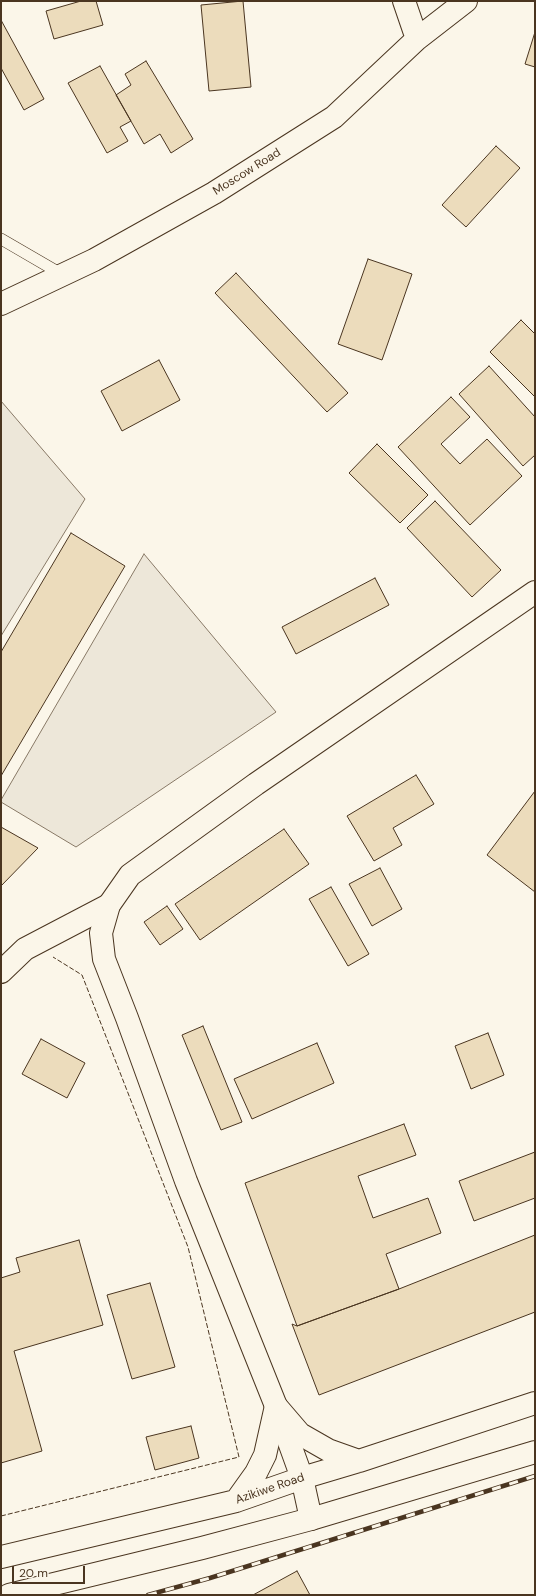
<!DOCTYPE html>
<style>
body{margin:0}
#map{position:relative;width:536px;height:1596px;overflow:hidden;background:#fbf6e9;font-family:"DM Sans",sans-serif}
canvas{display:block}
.frame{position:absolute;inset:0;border:2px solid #4a3520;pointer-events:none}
.scale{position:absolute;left:12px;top:1566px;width:73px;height:18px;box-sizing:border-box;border:2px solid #4a3520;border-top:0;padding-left:5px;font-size:12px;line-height:14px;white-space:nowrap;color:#4a3520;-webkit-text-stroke:3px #fbf6e9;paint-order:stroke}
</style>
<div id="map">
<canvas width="536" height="1596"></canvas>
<div class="frame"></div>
<div class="scale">20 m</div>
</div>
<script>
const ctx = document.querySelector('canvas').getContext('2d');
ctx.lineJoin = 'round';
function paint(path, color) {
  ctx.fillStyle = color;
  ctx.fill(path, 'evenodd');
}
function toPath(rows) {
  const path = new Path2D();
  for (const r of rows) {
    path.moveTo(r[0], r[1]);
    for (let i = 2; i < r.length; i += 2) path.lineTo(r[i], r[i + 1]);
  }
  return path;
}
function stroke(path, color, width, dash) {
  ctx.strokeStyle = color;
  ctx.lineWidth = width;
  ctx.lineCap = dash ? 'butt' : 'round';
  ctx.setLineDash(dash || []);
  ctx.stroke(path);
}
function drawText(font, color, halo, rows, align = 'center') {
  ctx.font = font + ' "DM Sans",sans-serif';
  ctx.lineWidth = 3;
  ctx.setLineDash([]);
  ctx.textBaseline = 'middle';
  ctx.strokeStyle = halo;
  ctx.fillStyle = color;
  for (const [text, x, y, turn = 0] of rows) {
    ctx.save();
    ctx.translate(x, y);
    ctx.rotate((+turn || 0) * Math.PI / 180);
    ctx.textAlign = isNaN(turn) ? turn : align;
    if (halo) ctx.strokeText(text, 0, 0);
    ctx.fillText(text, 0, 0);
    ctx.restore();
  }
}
const parking = toPath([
 [1,401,85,499,1,636,1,401],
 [144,554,276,712,76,847,1,802,1,800,144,554]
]);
const building = toPath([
 [81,1,96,1,103,25,54,39,46,11,81,1],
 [243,1,251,87,209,91,201,5,243,1],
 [1,20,44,99,24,110,1,68,1,20],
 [535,32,535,67,525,64,535,32],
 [146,61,193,139,171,153,160,134,144,144,116,95,131,85,125,74,146,61],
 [100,66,131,121,120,127,128,141,107,153,68,83,100,66],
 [496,146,520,168,466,227,442,205,496,146],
 [368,259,412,274,382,360,338,344,368,259],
 [236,273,348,393,327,412,215,293,236,273],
 [521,320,535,334,535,397,490,352,521,320],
 [159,360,180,400,122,431,101,391,159,360],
 [489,366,535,417,535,455,523,466,459,394,489,366],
 [451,397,470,417,441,444,460,464,487,439,522,476,470,525,398,447,451,397],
 [377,444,428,495,400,523,349,473,377,444],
 [435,501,501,570,472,597,407,528,435,501],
 [71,533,125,566,1,776,1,652,71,533],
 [375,578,389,605,296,654,282,627,375,578],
 [416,775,434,804,393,828,402,845,374,861,347,816,416,775],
 [535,791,535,892,487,855,535,791],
 [1,827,38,848,1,886,1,827],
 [284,829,309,864,200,940,175,904,284,829],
 [380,868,402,909,372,926,349,884,380,868],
 [331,887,369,954,348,966,309,899,331,887],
 [167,906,183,929,160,945,144,922,167,906],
 [203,1026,242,1122,221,1130,182,1035,203,1026],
 [488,1033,504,1075,471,1089,455,1046,488,1033],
 [41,1039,85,1063,67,1098,22,1074,41,1039],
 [317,1043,334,1083,252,1119,234,1079,317,1043],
 [404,1124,416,1155,358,1176,373,1218,428,1198,441,1233,386,1254,399,1289,297,1326,245,1183,404,1124],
 [535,1152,535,1198,474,1221,459,1181,535,1152],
 [535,1235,535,1312,319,1395,292,1324,297,1326,399,1289,535,1235],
 [79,1240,103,1325,14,1351,42,1451,1,1463,1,1278,20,1272,16,1258,79,1240],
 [150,1283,175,1367,132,1379,107,1295,150,1283],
 [191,1426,199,1458,155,1470,146,1437,191,1426],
 [297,1571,310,1595,253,1595,297,1571]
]);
const lane = toPath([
 [1,239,63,275]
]);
const street = toPath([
 [404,1,417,39],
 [1,304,94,260,214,193,334,117,417,39,466,1],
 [1,972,25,949,109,905]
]);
const secondary = toPath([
 [311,1519,302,1478,276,1406,186,1181,127,1018,104,959,101,933,109,905,130,875,256,784,535,592]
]);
const primary = toPath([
 [276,1406,300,1434,328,1450,359,1461],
 [236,1501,256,1473,265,1455,276,1406],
 [1,1557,236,1501,302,1478,359,1461,535,1403],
 [9,1595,202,1548,311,1519,535,1452]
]);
const rail = toPath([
 [148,1595,210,1578,535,1476]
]);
const fence = toPath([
 [1,1516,239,1457,188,1247,82,975,53,957]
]);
const streetNames = [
 ["Moscow Road",247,172,-32],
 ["Azikiwe Road",270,1489,-19]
];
paint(parking, '#ede7d9');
stroke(parking, '#887966', 1);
paint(building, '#ecdcbc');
stroke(building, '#4a3520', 1);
stroke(lane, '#4a3520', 12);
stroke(street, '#4a3520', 24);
stroke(secondary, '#4a3520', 24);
stroke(primary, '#4a3520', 24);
stroke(lane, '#fbf6e9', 11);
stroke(street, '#fbf6e9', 22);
stroke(secondary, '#fbf6e9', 22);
stroke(primary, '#fbf6e9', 22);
stroke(rail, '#4a3520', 4.5);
stroke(rail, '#fbf6e9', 3, [9]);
stroke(fence, '#4a3520', 1, [5, 2]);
drawText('12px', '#4a3520', '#fbf6e9', streetNames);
</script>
